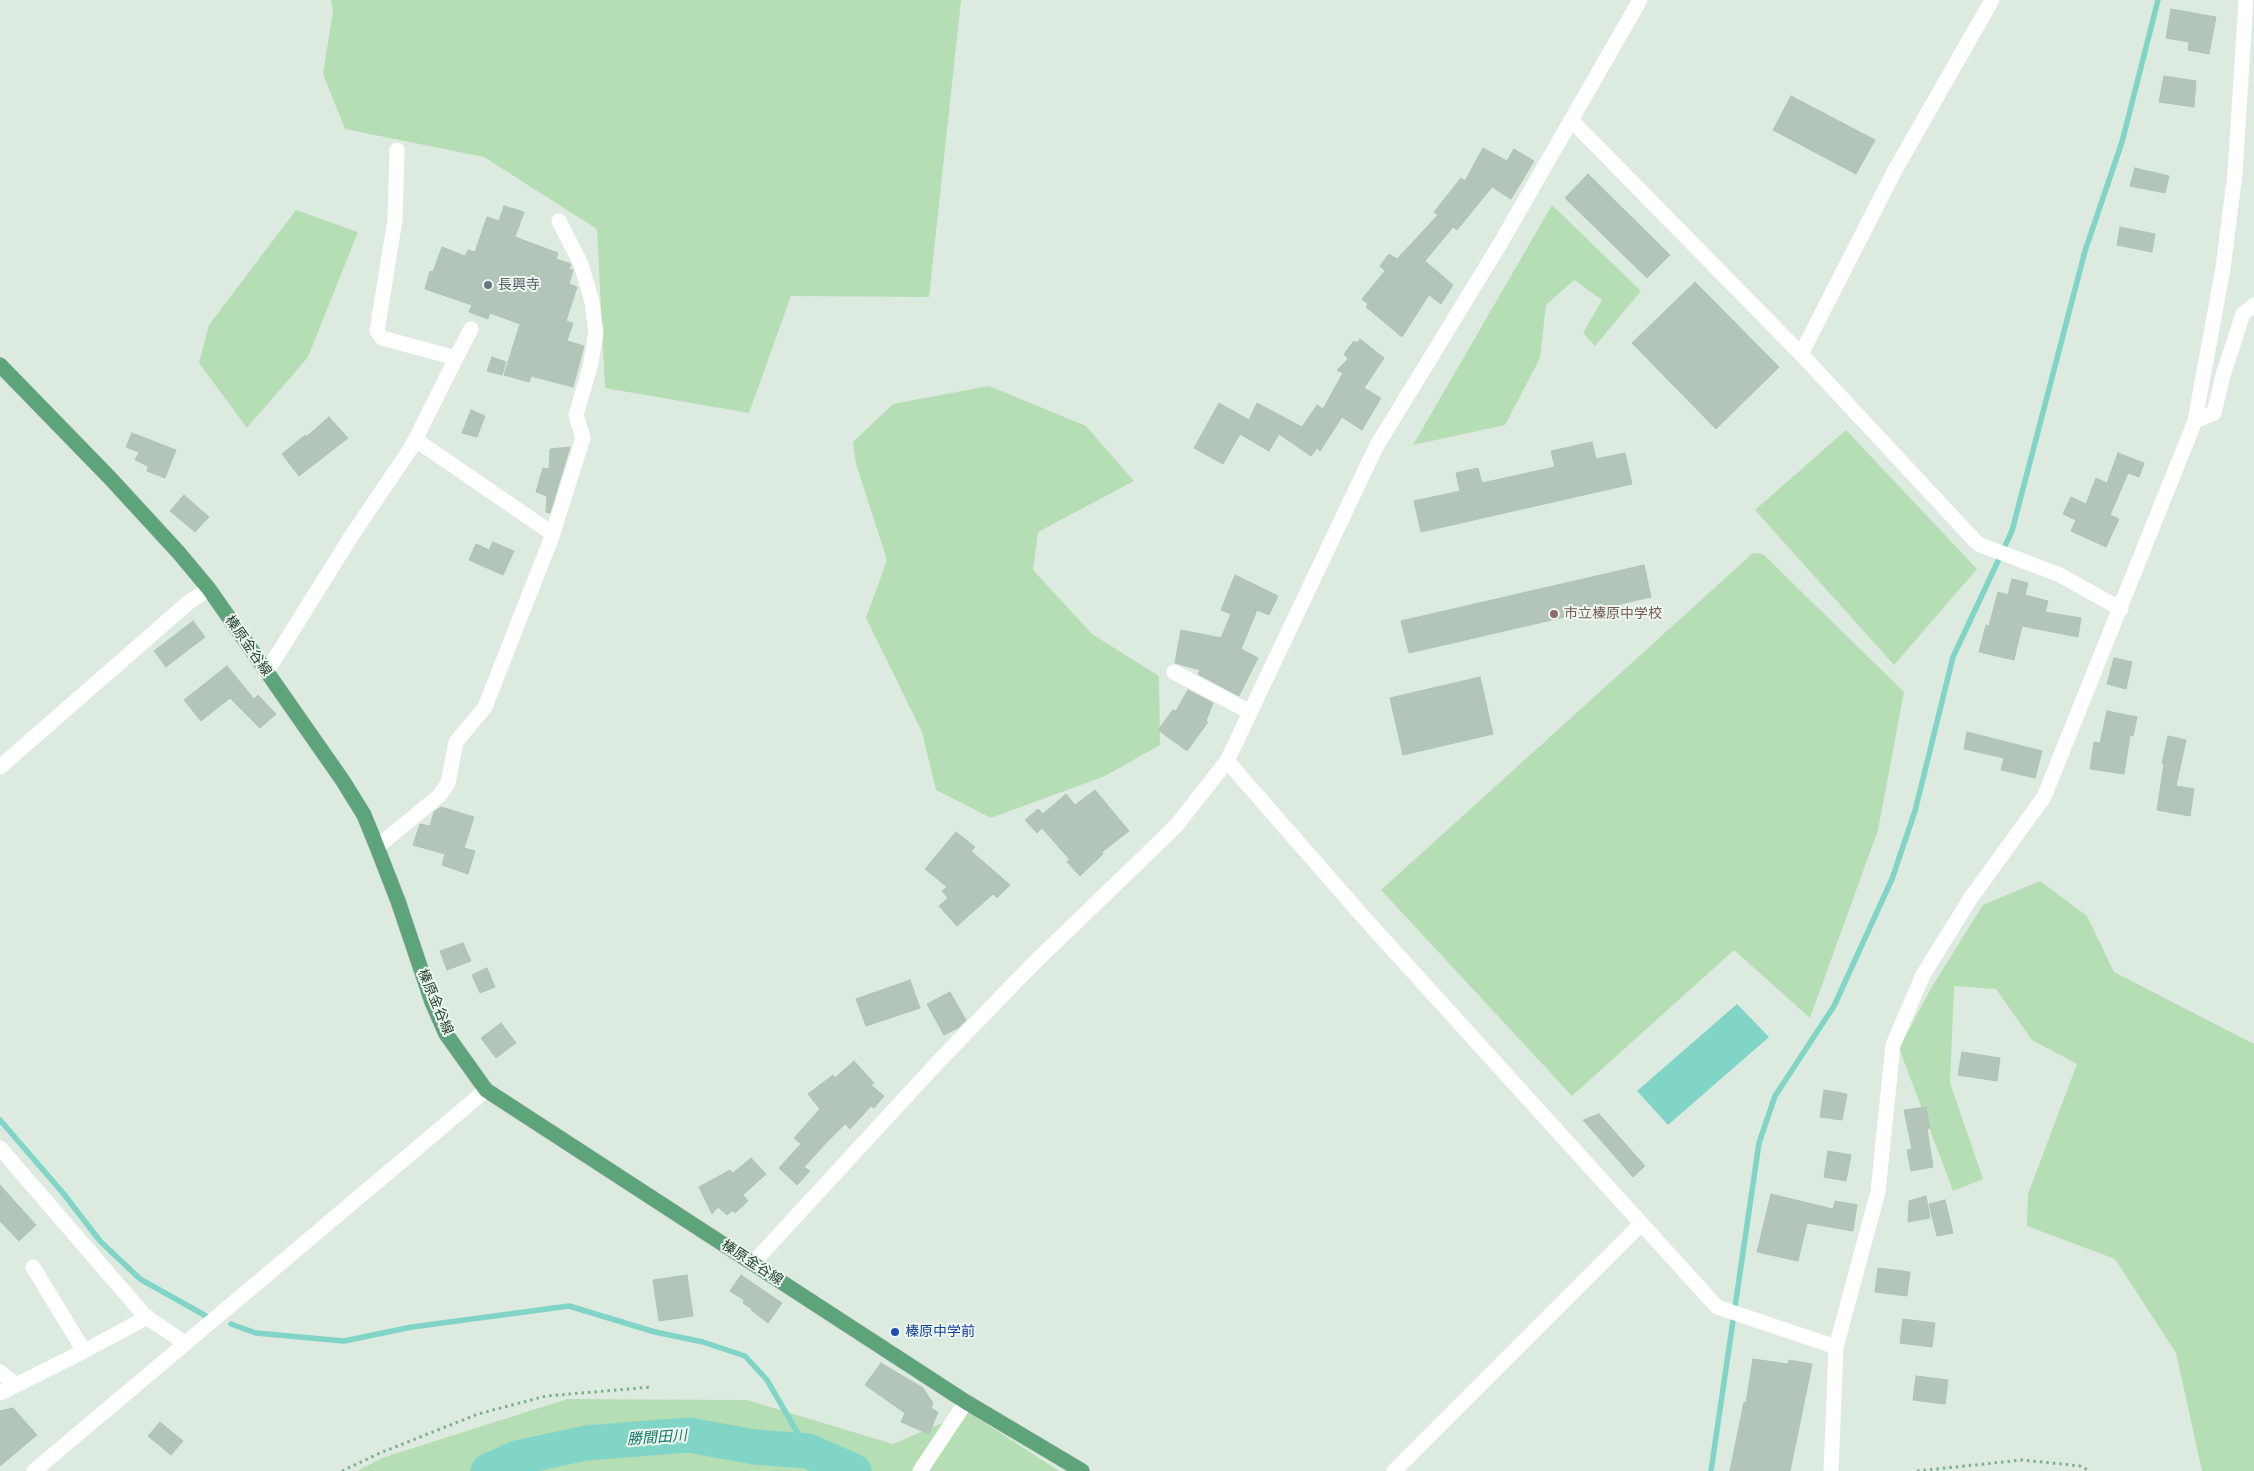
<!DOCTYPE html>
<meta charset="utf-8">
<style>
body{margin:0}
canvas{display:block;background:#ddeae0}
</style>
<canvas width="2254" height="1471"></canvas>
<script>
const ctx = document.querySelector('canvas').getContext('2d');
ctx.lineJoin = 'round';
function paint(path, color) {
  ctx.fillStyle = color;
  ctx.fill(path, 'evenodd');
}
function toPath(rows) {
  const path = new Path2D();
  for (const r of rows) {
    path.moveTo(r[0], r[1]);
    for (let i = 2; i < r.length; i += 2) path.lineTo(r[i], r[i + 1]);
  }
  return path;
}
function stroke(path, color, width, dash) {
  ctx.strokeStyle = color;
  ctx.lineWidth = width;
  ctx.lineCap = dash ? 'butt' : 'round';
  ctx.setLineDash(dash || []);
  ctx.stroke(path);
}
function drawText(font, color, halo, rows, align = 'center') {
  ctx.font = font + ' Manrope,"Noto Sans JP",sans-serif';
  ctx.lineWidth = 4;
  ctx.setLineDash([]);
  ctx.textBaseline = 'middle';
  ctx.strokeStyle = halo;
  ctx.fillStyle = color;
  for (const [text, x, y, turn = 0] of rows) {
    ctx.save();
    ctx.translate(x, y);
    ctx.rotate((+turn || 0) * Math.PI / 180);
    ctx.textAlign = isNaN(turn) ? turn : align;
    if (halo) ctx.strokeText(text, 0, 0);
    ctx.fillText(text, 0, 0);
    ctx.restore();
  }
}
const green = toPath([
 [331,0,961,0,929,297,791,296,749,413,605,388,597,229,484,157,345,129,323,74,333,11],
 [1552,205,1641,291,1595,346,1583,333,1602,300,1574,280,1546,305,1540,358,1505,425,1413,445],
 [296,210,358,232,308,357,247,428,199,363,209,325],
 [989,386,1086,426,1134,481,1038,532,1033,570,1092,634,1159,676,1160,745,1105,776,991,818,936,790,922,732,866,618,887,560,856,464,853,442,893,404],
 [1846,430,1977,569,1894,665,1755,510],
 [1753,553,1763,554,1904,692,1878,830,1810,1018,1734,950,1572,1096,1381,890],
 [2040,881,2087,916,2114,972,2254,1044,2254,1471,2202,1471,2176,1353,2115,1259,2027,1226,2028,1194,2077,1064,2032,1040,1996,989,1954,986,1950,1083,1983,1179,1953,1191,1899,1048,1933,985,1983,905],
 [567,1399,747,1400,893,1444,968,1412,1059,1471,357,1471,382,1458]
]);
const water = toPath([
 [1737,1004,1769,1037,1668,1125,1637,1091]
]);
const stream = toPath([
 [0,1120,63,1193,100,1241,140,1279,206,1316],
 [231,1324,256,1333,344,1341,412,1327,569,1306,655,1332,703,1342,745,1356,767,1380,808,1451],
 [1711,1471,1759,1143,1775,1096,1834,1006,1892,879,1915,811,1953,657,2012,531,2085,251,2122,142,2158,0]
]);
const river = toPath([
 [488,1471,516,1458,586,1443,689,1435,754,1447,808,1451,854,1471]
]);
const building = toPath([
 [2171,9,2216,17,2209,54,2188,50,2189,42,2166,38,2171,9],
 [2164,76,2196,81,2194,107,2159,102,2164,76],
 [1791,96,1875,140,1856,174,1773,130,1791,96],
 [1483,148,1507,161,1514,149,1534,161,1511,199,1492,187,1457,230,1453,227,1425,261,1453,285,1441,304,1429,295,1402,337,1366,307,1368,304,1362,299,1385,271,1380,266,1389,254,1397,259,1438,215,1434,212,1461,178,1465,181,1483,148],
 [2135,168,2169,176,2165,193,2130,186,2135,168],
 [1588,174,1670,255,1647,278,1565,198,1588,174],
 [504,206,524,212,515,237,558,253,556,259,571,264,569,269,573,270,569,284,577,287,566,321,573,323,567,341,584,346,573,387,531,376,529,382,504,375,520,324,490,313,488,319,469,312,472,305,425,289,430,271,433,272,442,247,465,256,468,250,475,252,487,217,499,221,504,206],
 [2120,227,2155,234,2152,252,2117,245,2120,227],
 [1695,282,1779,367,1716,429,1632,343,1695,282],
 [1360,339,1384,358,1364,388,1381,398,1362,430,1342,417,1320,451,1317,448,1311,456,1279,434,1269,451,1240,434,1223,464,1194,448,1219,403,1249,420,1257,403,1302,427,1317,405,1323,409,1343,373,1337,370,1348,359,1344,354,1354,341,1357,343,1360,339],
 [492,357,506,362,502,375,487,371,492,357],
 [471,410,485,416,477,437,462,433,471,410],
 [329,417,348,438,299,476,282,454,305,435,306,437,329,417],
 [132,433,176,450,165,478,147,471,148,466,135,460,139,452,126,447,132,433],
 [1592,442,1596,459,1625,453,1632,484,1421,532,1414,501,1460,491,1456,473,1478,468,1482,483,1555,467,1551,451,1592,442],
 [570,447,550,513,546,512,547,496,536,492,543,468,549,469,550,449,570,447],
 [2118,453,2144,463,2139,477,2128,473,2110,515,2119,519,2106,547,2071,531,2076,520,2063,514,2071,497,2086,504,2096,478,2107,483,2118,453],
 [184,495,209,517,195,532,170,511,184,495],
 [493,542,514,551,503,575,469,560,476,544,489,550,493,542],
 [1644,565,1651,597,1409,653,1401,621,1644,565],
 [1235,575,1278,596,1269,615,1257,610,1241,649,1258,658,1239,696,1198,674,1200,670,1175,663,1181,630,1221,638,1231,614,1221,610,1235,575],
 [2012,579,2028,583,2025,595,2048,601,2045,612,2081,618,2078,637,2022,626,2014,660,1979,652,1986,625,1989,626,1998,592,2008,595,2012,579],
 [193,621,205,637,166,667,154,651,193,621],
 [2114,658,2132,662,2126,689,2107,684,2114,658],
 [227,666,254,699,258,695,276,714,260,728,230,698,201,721,184,700,227,666],
 [1480,677,1493,734,1403,755,1390,698,1480,677],
 [1188,690,1213,703,1206,721,1208,722,1187,751,1158,730,1173,710,1176,711,1188,690],
 [2107,711,2137,717,2133,736,2130,735,2124,774,2090,769,2094,742,2100,743,2107,711],
 [1967,732,2042,751,2035,778,2001,770,2004,758,1964,749,1967,732],
 [2168,736,2186,740,2176,786,2194,789,2190,816,2157,810,2164,764,2162,763,2168,736],
 [1095,790,1129,831,1102,852,1103,854,1080,876,1067,862,1070,860,1042,828,1037,833,1025,820,1038,809,1043,814,1066,794,1075,805,1095,790],
 [441,807,474,817,464,848,475,851,468,874,442,865,445,854,413,845,420,824,430,826,434,812,441,807],
 [956,832,975,847,971,851,1010,885,997,898,993,894,957,926,939,906,948,898,942,891,947,887,925,869,956,832],
 [463,943,471,961,447,970,440,951,463,943],
 [487,968,495,987,480,993,472,975,487,968],
 [910,980,920,1008,866,1026,856,999,910,980],
 [950,992,966,1020,958,1028,944,1035,927,1004,950,992],
 [501,1023,516,1043,496,1058,481,1038,501,1023],
 [1962,1052,2000,1058,1997,1081,1958,1075,1962,1052],
 [854,1061,874,1083,871,1085,884,1096,874,1108,871,1106,850,1129,845,1124,827,1142,804,1167,810,1171,797,1185,779,1168,801,1144,794,1138,820,1109,808,1094,833,1075,835,1078,854,1061],
 [1824,1090,1847,1094,1842,1120,1820,1117,1824,1090],
 [1926,1107,1930,1128,1927,1129,1933,1167,1911,1171,1907,1150,1912,1149,1904,1110,1926,1107],
 [1599,1114,1645,1166,1633,1177,1583,1120,1599,1114],
 [1828,1151,1851,1155,1846,1181,1824,1177,1828,1151],
 [751,1158,766,1174,743,1195,748,1201,735,1213,733,1210,727,1215,718,1207,712,1214,699,1187,730,1170,733,1173,751,1158],
 [0,1185,36,1225,19,1241,0,1221,0,1185],
 [1771,1194,1833,1209,1835,1201,1857,1205,1853,1231,1807,1223,1798,1261,1757,1252,1771,1194],
 [1926,1196,1930,1218,1908,1222,1909,1201,1926,1196],
 [1945,1200,1953,1233,1937,1236,1929,1204,1945,1200],
 [1878,1268,1910,1272,1907,1296,1875,1292,1878,1268],
 [687,1275,693,1316,659,1321,653,1280,687,1275],
 [741,1275,782,1303,768,1323,751,1310,752,1309,743,1303,744,1300,730,1291,741,1275],
 [1903,1319,1935,1323,1932,1347,1900,1343,1903,1319],
 [1753,1359,1788,1364,1789,1360,1812,1364,1790,1471,1730,1471,1744,1402,1746,1403,1753,1359],
 [881,1363,923,1388,933,1403,931,1408,938,1412,929,1434,901,1422,905,1413,865,1385,881,1363],
 [1916,1376,1948,1380,1945,1404,1913,1400,1916,1376],
 [13,1408,37,1435,0,1466,0,1411,13,1408],
 [160,1422,183,1441,171,1455,148,1436,160,1422]
]);
const path = toPath([
 [342,1471,380,1453,478,1414,546,1396,652,1387],
 [1917,1471,2022,1460,2080,1466,2090,1471]
]);
const minor = toPath([
 [1571,120,1801,354,1978,544,2058,574,2121,609],
 [1801,354,1894,172,1992,0],
 [456,358,471,329],
 [2195,421,2214,413,2223,375,2243,314,2254,305],
 [416,440,553,534],
 [1174,672,1250,712],
 [266,673,352,535,411,448,456,358,382,338,377,331,395,220,397,150],
 [1227,761,1366,920,1717,1307,1836,1347],
 [0,767,189,602,209,589],
 [377,847,439,796,448,783,456,742,485,707,551,539,583,438,576,415,590,367,596,333,592,302,581,264,559,221],
 [0,1148,145,1316,185,1343],
 [753,1263,938,1062,1032,965,1176,826,1227,761,1376,447,1500,244,1640,0],
 [33,1267,84,1351,148,1317],
 [0,1372,16,1385,84,1351],
 [0,1393,16,1385],
 [34,1471,486,1090],
 [920,1471,966,1402],
 [1394,1471,1640,1225],
 [1831,1471,1836,1347,1878,1192,1893,1045,1923,975,1970,899,2044,797,2195,421,2223,268,2235,173,2246,0]
]);
const major = toPath([
 [0,365,110,478,179,553,209,589,343,781,364,815,377,847,398,901,432,1002,446,1034,486,1090,966,1402,1082,1471]
]);
const markers = [
 [488,285,5,"#6b7280"],
 [1554,614,5,"#8d6e63"],
 [895,1332,5,"#1a4fb4"]
];
const worshipNames = [
 ["長興寺",498,285]
];
const educationNames = [
 ["市立榛原中学校",1564,614]
];
const streetNames = [
 ["榛原金谷線",248,646,55],
 ["榛原金谷線",435,1002,67],
 ["榛原金谷線",752,1263,33]
];
const transitNames = [
 ["榛原中学前",905,1332]
];
const waterNames = [
 ["勝間田川",657,1438,-4]
];
paint(green, '#b6deb4');
paint(water, '#80d5c6');
stroke(stream, '#80d5c6', 5.5);
stroke(river, '#80d5c6', 35);
paint(building, '#b2c5b8');
stroke(building, '#afc4b5', 1);
stroke(major, '#c0c8c3', 16);
stroke(path, '#7bb18e', 3, [2.5, 4]);
stroke(minor, '#fff', 15);
stroke(major, '#5ea47a', 15);
for (const [x, y, r, color] of markers) {
  const dot = new Path2D();
  dot.arc(x, y, r, 0, 2 * Math.PI);
  ctx.fillStyle = color;
  ctx.fill(dot);
  stroke(dot, '#edf7ef', 2);
}
drawText('14px', '#5b616d', '#edf7ef', worshipNames, 'left');
drawText('14px', '#785e54', '#edf7ef', educationNames, 'left');
drawText('14px', '#1e3b29', '#edf7ef', streetNames);
drawText('14px', '#164399', '#edf7ef', transitNames, 'left');
drawText('italic 15px', '#147a69', '#edf7ef', waterNames);
</script>
